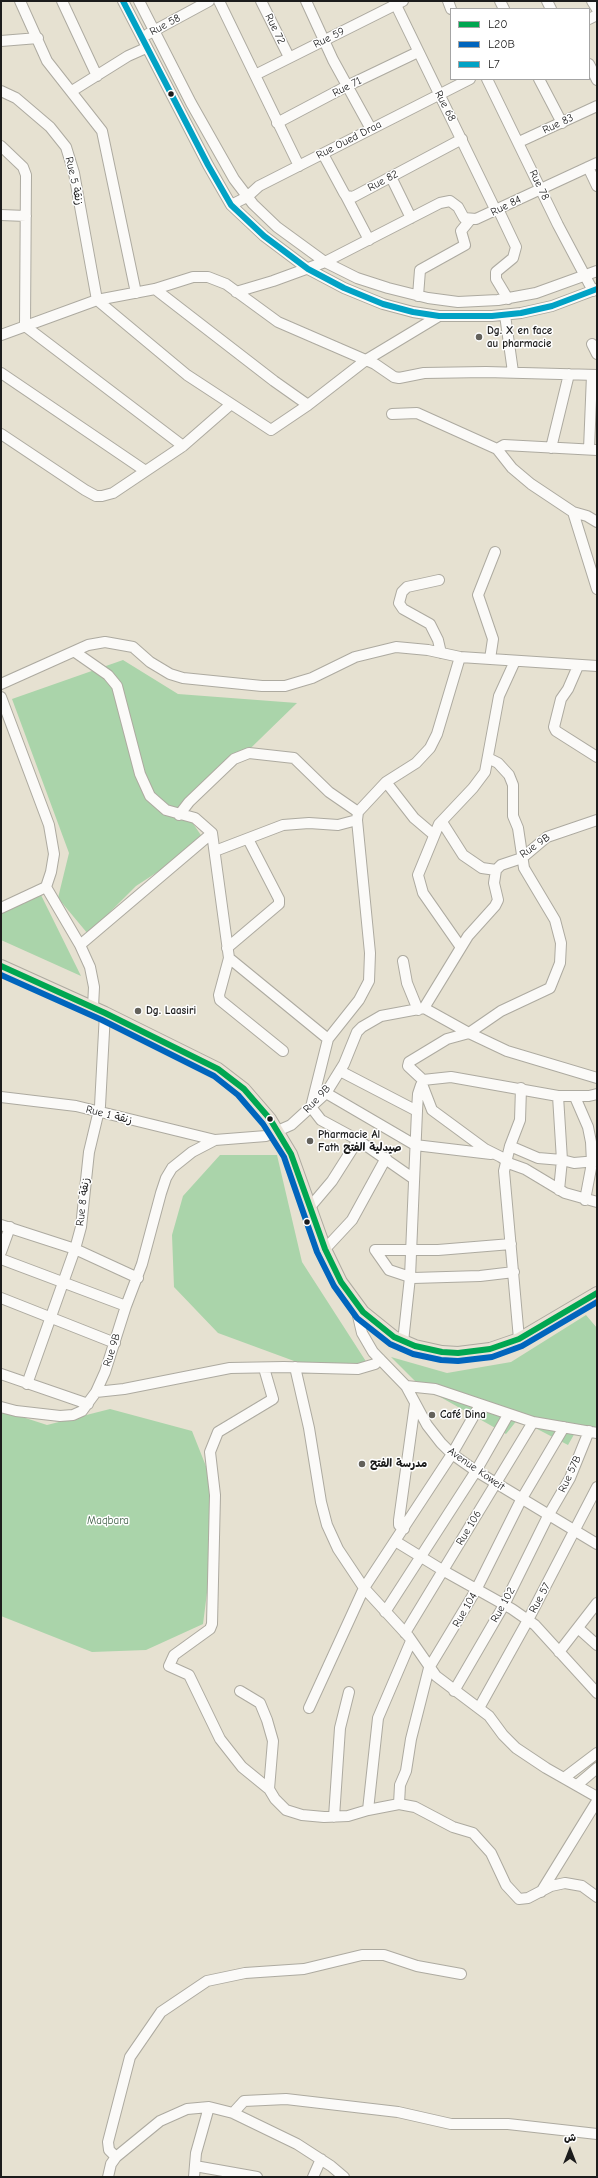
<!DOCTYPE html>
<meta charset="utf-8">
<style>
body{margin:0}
#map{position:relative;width:598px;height:2178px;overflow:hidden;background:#e6e1d1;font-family:"Comic Neue","Playpen Sans Arabic",sans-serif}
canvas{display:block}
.frame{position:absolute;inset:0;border:2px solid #1c1c1c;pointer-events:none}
.legend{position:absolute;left:450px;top:8px;width:140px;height:72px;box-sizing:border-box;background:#fff;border:1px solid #a4a4a4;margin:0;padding:5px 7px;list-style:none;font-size:12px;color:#1c1c1c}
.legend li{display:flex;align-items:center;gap:8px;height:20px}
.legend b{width:20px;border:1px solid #a4a4a4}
.north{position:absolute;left:550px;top:2130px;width:40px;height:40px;-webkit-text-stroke:3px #fff;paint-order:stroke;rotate:0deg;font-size:11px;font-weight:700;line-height:16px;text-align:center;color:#1c1c1c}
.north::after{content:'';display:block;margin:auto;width:14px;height:18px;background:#1c1c1c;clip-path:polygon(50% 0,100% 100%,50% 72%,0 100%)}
</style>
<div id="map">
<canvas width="598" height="2178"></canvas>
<div class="frame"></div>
<ul class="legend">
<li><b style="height:5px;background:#00a651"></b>L20</li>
<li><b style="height:5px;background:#0065bd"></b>L20B</li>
<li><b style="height:5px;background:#01a2c5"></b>L7</li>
</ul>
<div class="north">ش</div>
</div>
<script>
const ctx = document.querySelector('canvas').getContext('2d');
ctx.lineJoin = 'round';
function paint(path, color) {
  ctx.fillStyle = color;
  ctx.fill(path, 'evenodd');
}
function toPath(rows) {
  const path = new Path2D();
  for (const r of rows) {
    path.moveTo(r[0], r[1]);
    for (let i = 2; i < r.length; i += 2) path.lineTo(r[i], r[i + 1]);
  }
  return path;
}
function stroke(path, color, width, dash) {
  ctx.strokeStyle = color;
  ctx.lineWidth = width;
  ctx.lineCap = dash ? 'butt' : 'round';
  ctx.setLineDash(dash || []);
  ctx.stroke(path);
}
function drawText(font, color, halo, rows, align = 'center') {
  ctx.font = font + ' "Comic Neue","Playpen Sans Arabic",sans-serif';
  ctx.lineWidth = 3;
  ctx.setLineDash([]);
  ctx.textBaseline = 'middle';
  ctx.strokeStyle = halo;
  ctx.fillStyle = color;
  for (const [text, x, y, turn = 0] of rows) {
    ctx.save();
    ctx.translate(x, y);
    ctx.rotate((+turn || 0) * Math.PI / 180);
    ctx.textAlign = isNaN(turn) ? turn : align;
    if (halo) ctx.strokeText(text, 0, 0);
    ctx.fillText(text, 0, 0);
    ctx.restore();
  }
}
const green = toPath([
 [123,660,178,694,297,703,185,812,205,841,136,886,88,934,58,898,69,853,12,699],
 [41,895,81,976,1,940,1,912],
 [220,1155,277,1155,302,1262,367,1363,324,1372,218,1333,174,1287,172,1235,183,1196],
 [586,1315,597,1328,597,1439,576,1431,568,1445,518,1419,506,1434,419,1385,391,1357,447,1373,511,1362],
 [110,1409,192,1431,219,1499,203,1624,146,1650,92,1652,1,1616,1,1410,47,1425]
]);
const minor = toPath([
 [20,1,47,61,102,131,136,293],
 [62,1,97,76],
 [123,1,208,165,231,205,264,236,308,269,344,288,383,304,413,312,439,316,492,316,521,313,552,306,597,289],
 [139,1,191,103,234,179,253,204,277,227,325,262,357,278,388,288,428,298,458,302,498,300,536,293,597,271],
 [219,1,299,166],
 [261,1,289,57],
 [306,1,333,60,371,129],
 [394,1,496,211],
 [448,1,451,9],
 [500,1,504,9],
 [547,1,551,9],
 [592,1,597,9],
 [589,19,597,15],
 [148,34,209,1],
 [1,41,38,38],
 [589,64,597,80],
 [255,75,403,1],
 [487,79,558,225,593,291],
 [539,79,562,123],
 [1,91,16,98,50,127,66,147,74,173,97,300,187,375,271,430,308,405,366,360,439,316],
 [72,91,128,56,146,48],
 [277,123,347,86,418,52],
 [519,142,597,106],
 [1,146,23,167,26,175,25,326,183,446],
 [323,154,344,193,346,196,353,197,462,139],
 [588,167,597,186],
 [391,177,411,218],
 [346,196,369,240],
 [231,205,247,197,259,186,470,79],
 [498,209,516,247,513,258,496,272,496,279,508,299],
 [1,215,26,216],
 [155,289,274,381,308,405],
 [236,292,273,281,325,262,440,203,450,201,458,207,464,218,476,219,597,163],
 [418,296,420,270,465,245,461,231,470,220],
 [505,315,513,372],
 [1,335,97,300,155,289,193,277,208,277,226,284,278,322,375,364,394,377,399,378,424,373,486,372,597,375],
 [592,344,597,354],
 [1,373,144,470],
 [392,414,417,413,497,449,504,445,597,450],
 [1,434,85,490,96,496,102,496,113,493,183,446,230,405],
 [551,448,569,374],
 [497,449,512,468,531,484,573,512,587,516,597,522],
 [589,449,592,375],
 [573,512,597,589],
 [439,580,407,587,402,592,399,603,403,609,430,624,438,640,441,653],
 [75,652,108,675,117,686,140,774,150,796,166,810,195,818,212,833,229,958,328,1039],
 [490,659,493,639,478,595,495,552],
 [578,666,568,689,561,699,554,727,556,731,597,757],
 [1,684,88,645,105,642,133,647,150,662,170,674,183,678,262,686,285,686,312,678,355,657,396,647,428,650,460,657,597,666],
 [1,697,49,825,54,854,51,872,46,887,1,908],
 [488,758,498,763,509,775,513,785,513,816,518,828,524,868,555,920,561,943,560,963,550,988,501,1011,469,1033,447,1039,409,1062,408,1066,423,1080,451,1077,558,1096,589,1096,597,1094],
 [386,782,414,818,434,835],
 [179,815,189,802,234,759,249,753,294,758,329,792,358,812],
 [442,822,463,855,482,868,496,870],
 [215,851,283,825,309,823,338,825,357,820],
 [46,887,80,945,90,967,94,987,93,1007],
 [80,945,212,833],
 [460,946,423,893,418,875,439,824,473,788,485,772,499,696,515,661],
 [227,948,279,904,279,899,248,839],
 [229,958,219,995,220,1000,283,1051],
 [403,961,407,983,418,1010],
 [424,1008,469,1033,507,1051,597,1078],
 [340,1071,417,1111],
 [422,1084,432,1110,485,1149,501,1157,511,1164,525,1169,565,1193,597,1202],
 [326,1093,415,1145,491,1154],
 [558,1096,562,1160,559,1190],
 [1,1097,76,1106,215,1140],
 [575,1097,588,1127,591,1142,592,1163,585,1200],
 [510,1146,538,1158,562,1160,574,1163,597,1161],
 [414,1179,358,1140,321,1120,311,1107,328,1039,359,1000,369,981,370,953,357,820,358,812,386,782,416,763,430,748,437,734,460,657],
 [310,1207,332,1181,358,1140],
 [1,1225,75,1249,138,1278],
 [325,1249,352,1220,386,1158],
 [375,1250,389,1270,413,1278,480,1276,514,1272],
 [375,1250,438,1250,511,1244],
 [1,1252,10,1227],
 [1,1259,126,1306],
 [1,1298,115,1343],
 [355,1303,362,1333,373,1352,406,1386,427,1425,441,1443,452,1454,476,1471,597,1544],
 [519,1339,504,1171,510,1146,520,1120,521,1088],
 [403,1342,410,1277,417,1111,418,1094,421,1085],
 [295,1367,309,1428,321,1502,327,1525,338,1549,364,1588,409,1637,436,1676,489,1716,503,1735,516,1748,546,1768,597,1797],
 [264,1368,273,1399,218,1432,210,1452,215,1495,212,1624,210,1629,174,1655,169,1666,189,1675,220,1739,242,1767,269,1789],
 [1,1374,88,1404],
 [27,1384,75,1249,81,1227,89,1152,100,1106,105,1013],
 [406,1386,435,1389,533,1422,597,1433],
 [96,1392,124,1389,230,1368,284,1367,358,1369,375,1364,380,1359],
 [1,1407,16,1411,60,1416,73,1415,82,1411,96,1392,105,1372,126,1306,142,1264,161,1193,166,1178,172,1168,192,1152,215,1140,266,1136,291,1125,326,1093,344,1064,357,1032,362,1027,381,1016,424,1008,468,936,495,906,498,900,494,883,496,870,501,865,522,858,547,837,597,820],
 [404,1529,399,1525,399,1520,415,1404],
 [395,1541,444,1571,512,1609,535,1625,597,1693],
 [385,1612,476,1471,508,1415],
 [578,1628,597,1645],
 [405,1633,533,1422],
 [559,1652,597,1603],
 [240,1691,260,1703,267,1720,273,1741,269,1789,275,1799,286,1810,302,1815,324,1817,348,1816,368,1810,399,1804,415,1807,453,1827,473,1833,491,1853,506,1885,519,1899,528,1898,551,1886,565,1883,582,1886,597,1897],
 [454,1691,504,1605,548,1516,570,1478,589,1431],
 [309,1708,364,1588,452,1454,480,1405],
 [479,1708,528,1620,597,1487],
 [564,1778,597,1753],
 [577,1785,597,1768],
 [399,1804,400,1785,406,1771,411,1739,429,1668,476,1590,521,1500,564,1427],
 [368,1810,378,1718,411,1641],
 [334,1817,340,1728,349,1692],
 [541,1892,597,1801],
 [233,2113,244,2101,286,2099,398,2112,451,2124,508,2124,597,2134],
 [116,2157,109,2150,108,2142,130,2057,161,2012,207,1981,245,1973,304,1969,362,1955,384,1955,417,1966,461,1974],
 [195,2166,257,2177],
 [108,2177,111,2164,116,2157,160,2121,187,2109,209,2107,233,2113,297,2144,331,2166,344,2177],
 [194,2177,196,2153,209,2107],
 [313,2177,321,2159]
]);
const major = toPath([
 [1,966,105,1013,218,1069,244,1089,270,1119,291,1154,325,1249,341,1282,363,1312,394,1337,415,1346,442,1352,458,1353,490,1349,519,1339,597,1293]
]);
const bus1 = toPath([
 [1,966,105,1013,218,1069,244,1089,270,1119,291,1154,325,1249,341,1282,363,1312,394,1337,415,1346,442,1352,458,1353,490,1349,519,1339,597,1293]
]);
const bus2 = toPath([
 [1,975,102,1020,214,1076,238,1095,263,1124,284,1157,317,1252,334,1286,357,1318,390,1344,413,1354,441,1360,458,1361,492,1357,522,1346,597,1302]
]);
const bus3 = toPath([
 [123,1,208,165,231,205,264,236,308,269,344,288,383,304,413,312,439,316,492,316,521,313,552,306,597,289]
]);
const markers = [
 [171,94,3.5,"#1c1c1c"],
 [479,337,4,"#63615b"],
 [138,1011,4,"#63615b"],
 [270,1119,3.5,"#1c1c1c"],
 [310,1141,4,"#63615b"],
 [307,1222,3.5,"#1c1c1c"],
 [432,1415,4,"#63615b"],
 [362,1464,4,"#63615b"]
];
const streetNames = [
 ["Rue 58",165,25,-28],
 ["Rue 72",275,29,64],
 ["Rue 59",329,38,-26],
 ["Rue 71",347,87,-27],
 ["Rue 68",445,106,63],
 ["Rue 83",558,124,-25],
 ["Rue Oued Draa",349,140,-27],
 ["Rue 5 زنقة",74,181,77],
 ["Rue 82",383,181,-28],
 ["Rue 78",539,185,64],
 ["Rue 84",506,206,-26],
 ["Rue 9B",535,846,-35],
 ["Rue 9B",317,1099,-46],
 ["Rue 1 زنقة",109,1115,14],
 ["Rue 8 زنقة",83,1202,-83],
 ["Rue 9B",112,1350,-72],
 ["Avenue Koweit",476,1469,35],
 ["Rue 57B",570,1474,-65],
 ["Rue 106",469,1528,-59],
 ["Rue 57",540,1598,-62],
 ["Rue 102",503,1605,-61],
 ["Rue 104",465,1610,-60]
];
const poiNames = [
 ["Dg. X en face",487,331],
 ["au pharmacie",487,344],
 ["Dg. Laasiri",146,1011],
 ["Pharmacie Al",318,1135],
 ["Fath صيدلية الفتح",318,1148],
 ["Café Dina",440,1415],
 ["مدرسة الفتح",370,1464]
];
const parkNames = [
 ["Maqbara",108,1521]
];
paint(green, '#aad4aa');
stroke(minor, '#adaaa0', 12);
stroke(major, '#adaaa0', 14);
stroke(minor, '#fbfaf8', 10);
stroke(major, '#eae2d6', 12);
stroke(bus1, '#00a651', 6);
stroke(bus2, '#0065bd', 6);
stroke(bus3, '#01a2c5', 6);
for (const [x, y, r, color] of markers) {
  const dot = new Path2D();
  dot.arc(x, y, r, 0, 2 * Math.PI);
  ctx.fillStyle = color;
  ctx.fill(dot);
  stroke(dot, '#fff', 1.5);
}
drawText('11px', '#1c1c1c', '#fff', streetNames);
drawText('bold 11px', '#1c1c1c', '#fff', poiNames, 'left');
drawText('11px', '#416148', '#fff', parkNames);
</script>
